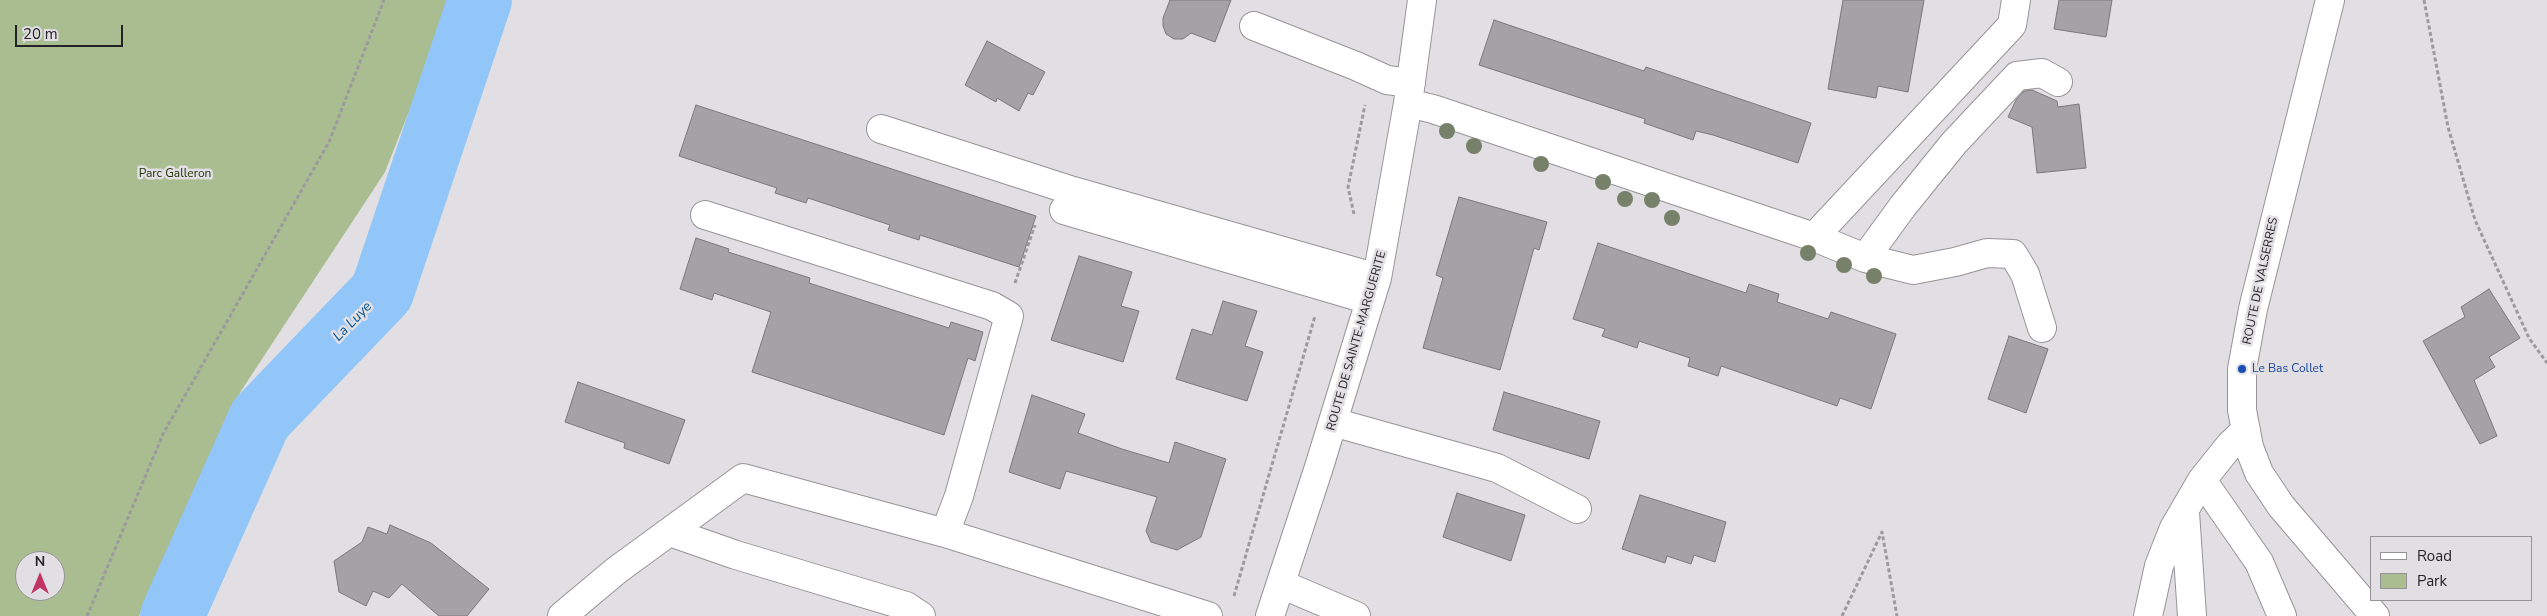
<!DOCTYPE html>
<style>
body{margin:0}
#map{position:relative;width:2547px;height:616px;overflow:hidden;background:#e1dfe3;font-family:"Nunito Sans",sans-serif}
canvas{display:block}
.legend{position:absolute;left:2370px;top:536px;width:162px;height:65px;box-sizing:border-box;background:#e1dfe3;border:1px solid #959397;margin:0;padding:6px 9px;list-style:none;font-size:15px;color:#232224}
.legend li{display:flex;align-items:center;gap:10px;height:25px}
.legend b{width:25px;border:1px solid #959397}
.north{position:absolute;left:15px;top:551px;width:50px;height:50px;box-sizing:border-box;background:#e1dfe3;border:1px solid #959397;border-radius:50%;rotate:0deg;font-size:14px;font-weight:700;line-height:20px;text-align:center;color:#232224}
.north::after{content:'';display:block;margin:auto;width:18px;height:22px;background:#c13362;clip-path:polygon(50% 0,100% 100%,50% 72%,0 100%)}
.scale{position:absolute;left:15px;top:25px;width:108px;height:22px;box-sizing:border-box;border:2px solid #232224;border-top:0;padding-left:6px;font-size:15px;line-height:18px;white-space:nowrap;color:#232224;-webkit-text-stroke:4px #e1dfe3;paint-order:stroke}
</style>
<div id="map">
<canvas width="2547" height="616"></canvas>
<ul class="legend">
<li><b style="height:6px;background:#fff"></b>Road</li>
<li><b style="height:14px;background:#a9bd91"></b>Park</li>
</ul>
<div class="north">N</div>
<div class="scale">20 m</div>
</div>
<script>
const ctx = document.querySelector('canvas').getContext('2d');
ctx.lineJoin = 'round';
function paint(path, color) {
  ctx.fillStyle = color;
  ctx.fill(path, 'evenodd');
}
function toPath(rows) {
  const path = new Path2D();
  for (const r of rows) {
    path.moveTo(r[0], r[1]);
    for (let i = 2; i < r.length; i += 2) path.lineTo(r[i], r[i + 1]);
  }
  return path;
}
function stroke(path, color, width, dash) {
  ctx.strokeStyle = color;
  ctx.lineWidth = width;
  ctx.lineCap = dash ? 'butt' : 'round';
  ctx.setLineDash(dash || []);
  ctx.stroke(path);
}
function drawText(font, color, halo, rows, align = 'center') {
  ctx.font = font + ' "Nunito Sans",sans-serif';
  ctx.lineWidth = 5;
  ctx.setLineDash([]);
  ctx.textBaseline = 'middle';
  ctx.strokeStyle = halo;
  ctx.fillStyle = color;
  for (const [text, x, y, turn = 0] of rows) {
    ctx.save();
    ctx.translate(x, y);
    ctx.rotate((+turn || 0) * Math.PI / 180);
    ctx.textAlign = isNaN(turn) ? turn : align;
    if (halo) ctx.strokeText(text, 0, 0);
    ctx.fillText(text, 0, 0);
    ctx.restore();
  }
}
const green = toPath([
 [0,0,453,0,385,172,241,391,139,616,0,616],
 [25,561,55,561,55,591,25,591]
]);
const river = toPath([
 [172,616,260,419,382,292,480,0]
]);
const building = toPath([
 [1170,0,1231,0,1215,42,1191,33,1183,39,1174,39,1166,34,1163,26,1163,18,1170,0],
 [1843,0,1924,0,1908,92,1878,86,1876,98,1828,89,1843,0],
 [2059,0,2112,0,2106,37,2054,29,2059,0],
 [1494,20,1644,71,1646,67,1811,123,1798,163,1713,135,1696,131,1693,140,1644,123,1645,119,1479,65,1494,20],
 [987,41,1045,72,1033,95,1028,93,1019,111,997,98,996,102,965,85,987,41],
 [2032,90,2057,101,2058,107,2079,104,2086,168,2037,173,2032,127,2008,117,2016,100,2024,91,2032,90],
 [696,105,1036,216,1019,267,920,235,919,240,888,230,890,225,808,198,806,203,775,193,777,188,679,156,696,105],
 [1459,197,1547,222,1539,250,1534,248,1500,370,1423,348,1443,278,1436,275,1459,197],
 [696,238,729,249,728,252,810,278,809,283,949,328,951,322,983,332,975,361,968,358,944,435,752,372,771,312,714,293,712,300,680,289,696,238],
 [1598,243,1746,293,1749,284,1779,294,1777,302,1828,319,1831,312,1896,334,1871,409,1840,398,1837,406,1721,366,1718,376,1688,366,1690,358,1639,341,1637,348,1602,336,1605,329,1573,319,1598,243],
 [1079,256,1132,272,1121,306,1139,311,1123,362,1051,340,1079,256],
 [2489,289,2520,338,2489,357,2495,367,2474,380,2497,436,2480,444,2423,341,2465,317,2461,307,2489,289],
 [1223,301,1257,311,1245,346,1263,352,1247,401,1176,379,1192,329,1212,335,1223,301],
 [2009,336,2048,349,2026,413,1988,399,2009,336],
 [578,382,685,420,669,464,624,448,625,443,565,422,578,382],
 [1504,392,1600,421,1589,459,1493,430,1504,392],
 [1032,395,1085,414,1078,433,1122,449,1169,463,1175,442,1226,459,1201,537,1177,550,1151,542,1146,531,1157,497,1066,471,1060,489,1009,472,1032,395],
 [1457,493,1525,515,1511,561,1443,537,1457,493],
 [1640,495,1726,522,1715,562,1694,555,1691,564,1667,556,1665,563,1622,549,1640,495],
 [390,525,431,543,489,589,467,616,439,616,402,584,389,598,373,591,366,606,339,592,334,561,362,542,368,527,387,534,390,525]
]);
const path = toPath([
 [2424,0,2448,127,2475,220,2529,338,2547,363],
 [1354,214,1348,187,1365,105],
 [1015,283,1035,225],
 [1234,596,1315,316],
 [87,616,163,434,329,142,384,0],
 [1842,616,1882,532,1897,616]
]);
const minor = toPath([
 [2330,0,2253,309,2242,369,2242,410,2249,447,2259,473,2281,506,2375,616],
 [1254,26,1356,66,1387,80,1411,83],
 [1408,103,1433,109,1814,237,1865,258,1913,270,1955,262,1987,253,2013,254,2025,274,2042,328],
 [881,129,1073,191,1377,278],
 [1064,210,1370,300],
 [705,215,992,306,1009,316,959,496,945,533],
 [1814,237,2012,25,2016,0],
 [1865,258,1903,206,1954,143,2017,76,2042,73,2058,82],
 [1333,422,1497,468,1577,509],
 [2202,480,2259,562,2282,616],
 [2185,512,2192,616],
 [670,532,736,555,906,606,921,616],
 [1281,584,1356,616],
 [562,616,617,570,743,478,945,533,1208,616],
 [1270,616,1319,467,1377,278,1408,103,1422,0],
 [2148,616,2159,566,2174,528,2202,480,2230,445,2246,430]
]);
const trees = [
 [1447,131],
 [1474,146],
 [1541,164],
 [1603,182],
 [1625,199],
 [1652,200],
 [1672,218],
 [1808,253],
 [1844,265],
 [1874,276]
];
const markers = [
 [2242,369,5,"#1a4fb4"]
];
const parkNames = [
 ["Parc Galleron",175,174]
];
const streetNames = [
 ["ROUTE DE VALSERRES",2261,281,-78],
 ["ROUTE DE SAINTE-MARGUERITE",1357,341,-74]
];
const transitNames = [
 ["Le Bas Collet",2252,369]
];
const waterNames = [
 ["La Luye",353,322,-46]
];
paint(green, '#a9bd91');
stroke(river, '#92c5f8', 64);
paint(building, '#a4a2a6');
stroke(building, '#79787b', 1);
stroke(minor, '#969498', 30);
stroke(path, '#9c9a9d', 3, [4, 2.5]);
stroke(minor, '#fff', 28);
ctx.fillStyle = '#778068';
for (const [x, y] of trees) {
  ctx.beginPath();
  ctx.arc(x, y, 8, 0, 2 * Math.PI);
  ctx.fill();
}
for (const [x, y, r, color] of markers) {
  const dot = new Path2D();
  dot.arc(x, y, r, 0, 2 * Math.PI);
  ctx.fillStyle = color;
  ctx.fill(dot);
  stroke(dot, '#e1dfe3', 2);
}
drawText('12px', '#213203', '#e1dfe3', parkNames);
drawText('12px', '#232224', '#e1dfe3', streetNames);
drawText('12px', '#164399', '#e1dfe3', transitNames, 'left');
drawText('italic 14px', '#00528f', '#e1dfe3', waterNames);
</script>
